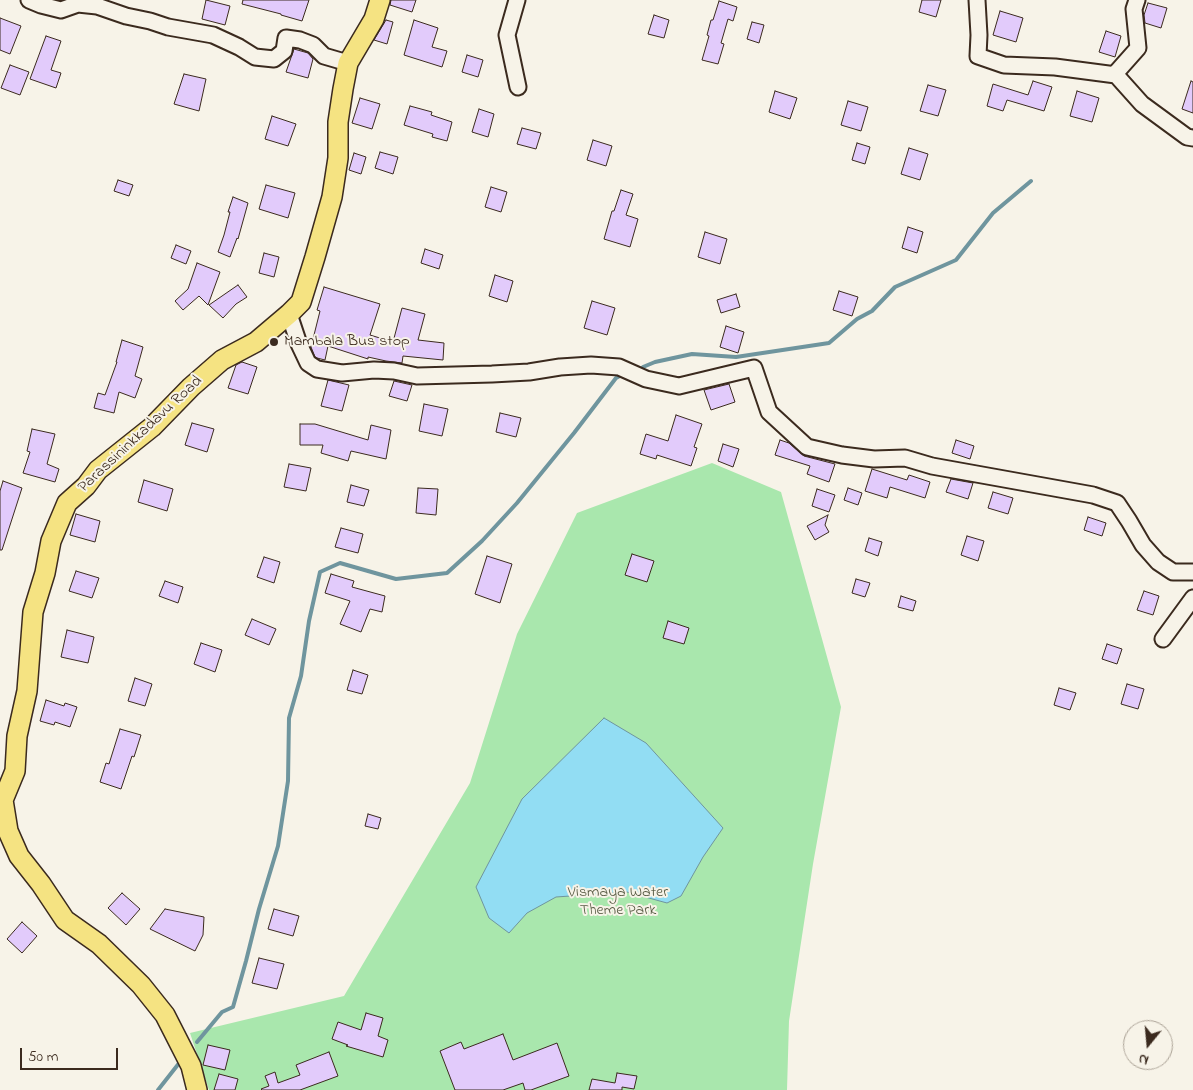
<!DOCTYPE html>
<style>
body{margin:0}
#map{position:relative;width:1193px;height:1090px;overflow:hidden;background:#f7f3e8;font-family:"Indie Flower",sans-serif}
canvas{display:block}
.north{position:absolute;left:1123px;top:1020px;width:50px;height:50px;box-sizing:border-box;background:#f7f3e8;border:1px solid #aca397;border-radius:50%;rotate:197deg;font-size:14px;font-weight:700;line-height:20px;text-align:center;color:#3b2a1e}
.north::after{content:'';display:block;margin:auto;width:18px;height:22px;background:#3b2a1e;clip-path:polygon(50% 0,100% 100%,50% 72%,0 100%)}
.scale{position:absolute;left:20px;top:1048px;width:98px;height:22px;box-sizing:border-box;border:2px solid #3b2a1e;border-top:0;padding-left:6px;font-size:15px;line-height:18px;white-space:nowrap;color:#3b2a1e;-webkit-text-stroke:4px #f7f3e8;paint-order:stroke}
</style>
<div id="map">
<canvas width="1193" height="1090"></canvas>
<div class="north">N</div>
<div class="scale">50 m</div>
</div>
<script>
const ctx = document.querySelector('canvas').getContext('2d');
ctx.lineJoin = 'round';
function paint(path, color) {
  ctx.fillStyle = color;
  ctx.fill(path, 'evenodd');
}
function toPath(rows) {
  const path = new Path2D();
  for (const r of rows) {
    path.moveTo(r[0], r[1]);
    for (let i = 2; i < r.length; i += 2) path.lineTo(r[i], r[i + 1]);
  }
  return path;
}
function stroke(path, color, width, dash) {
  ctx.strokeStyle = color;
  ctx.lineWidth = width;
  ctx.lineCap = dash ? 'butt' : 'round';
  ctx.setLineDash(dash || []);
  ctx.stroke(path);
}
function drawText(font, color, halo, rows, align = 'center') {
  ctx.font = font + ' "Indie Flower",sans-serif';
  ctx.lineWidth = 4;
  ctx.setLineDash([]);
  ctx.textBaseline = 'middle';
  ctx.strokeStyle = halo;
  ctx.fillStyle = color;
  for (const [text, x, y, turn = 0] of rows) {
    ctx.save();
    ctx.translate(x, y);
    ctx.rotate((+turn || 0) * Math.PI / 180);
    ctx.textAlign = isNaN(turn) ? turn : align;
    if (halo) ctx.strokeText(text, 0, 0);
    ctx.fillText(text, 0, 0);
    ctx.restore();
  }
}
const green = toPath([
 [712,463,781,492,841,707,813,864,789,1021,787,1090,209,1090,190,1033,344,996,470,783,517,634,577,513]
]);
const water = toPath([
 [604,718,646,743,723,828,703,857,681,896,667,903,627,892,556,897,527,913,509,933,489,918,476,887,522,799,604,718]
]);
const stream = toPath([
 [643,367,655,362,692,354,736,357,829,343,857,319,872,311,895,287,956,260,993,213,1031,181],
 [197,1042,222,1012,233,1007,246,961,259,909,278,846,288,781,289,718,301,676,309,621,320,572,340,563,396,579,447,573,482,541,517,503,574,433,616,378,618,377],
 [158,1090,180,1062]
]);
const building = toPath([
 [206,0,230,6,225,25,202,19,206,0],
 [243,0,309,0,302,21,281,15,281,14,242,4,243,0],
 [391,0,416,0,412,12,390,5,391,0],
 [922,0,941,0,936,17,919,12,922,0],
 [719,1,737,7,733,21,728,19,721,43,724,44,718,64,702,60,709,36,707,35,711,20,713,20,719,1],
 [1148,3,1167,8,1161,28,1145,23,1144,15,1148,3],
 [1000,11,1023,18,1016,42,993,35,1000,11],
 [654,15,669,20,664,38,648,34,654,15],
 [0,18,21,26,10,54,0,50,0,18],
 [386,20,393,22,387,44,374,40,386,20],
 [414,20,438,28,432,47,447,51,442,67,404,55,414,20],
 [752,22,764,25,759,43,747,39,752,22],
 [1106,31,1121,36,1115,57,1099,52,1106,31],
 [46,36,61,41,51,70,61,73,56,88,30,79,46,36],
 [294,49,308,53,313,59,308,78,286,72,294,49],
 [467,55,483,60,478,77,462,72,467,55],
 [10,65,29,72,20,95,1,88,10,65],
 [184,74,206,79,199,111,174,104,184,74],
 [1033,81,1052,87,1044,111,1007,100,1003,111,987,106,993,84,1028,95,1033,81],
 [1191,81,1193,82,1193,113,1182,109,1191,81],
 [928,85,946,90,938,116,920,111,928,85],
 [775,91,797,98,790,119,769,112,775,91],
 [1077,91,1099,98,1092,122,1070,116,1077,91],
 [360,98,380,104,372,129,352,123,360,98],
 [848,101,868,107,861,131,841,125,848,101],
 [410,106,432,112,431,115,452,122,447,141,432,137,433,134,404,125,410,106],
 [479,109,494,114,488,137,472,132,479,109],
 [272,116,296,124,288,146,265,139,272,116],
 [522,128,541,133,536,149,517,144,522,128],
 [593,140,612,146,606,166,587,160,593,140],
 [857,143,870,147,865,164,852,160,857,143],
 [909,148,928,154,920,180,901,174,909,148],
 [380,152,398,157,393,174,375,168,380,152],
 [354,153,366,157,361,174,349,170,354,153],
 [118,180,133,185,129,196,114,191,118,180],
 [266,185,295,193,288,218,259,209,266,185],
 [491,187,507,192,501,212,485,207,491,187],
 [621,190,633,194,626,215,638,219,630,247,604,239,612,211,614,211,621,190],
 [233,197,248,203,238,239,237,238,230,257,218,252,224,235,230,212,228,212,233,197],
 [908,227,923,232,917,253,902,248,908,227],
 [705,232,727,239,720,264,698,257,705,232],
 [176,245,191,251,186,264,171,258,176,245],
 [425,249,443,255,439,269,421,263,425,249],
 [264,253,279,257,274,277,259,273,264,253],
 [197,263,220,272,208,305,199,296,183,310,175,301,188,289,197,263],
 [495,275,513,281,507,302,489,296,495,275],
 [238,285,247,297,236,304,223,318,209,305,238,285],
 [324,287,380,304,370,335,393,342,402,308,425,314,418,340,444,343,443,360,403,356,402,363,386,361,368,357,368,359,328,346,325,360,317,358,315,357,311,347,320,311,317,310,324,287],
 [839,291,858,297,852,316,833,310,839,291],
 [736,294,740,307,721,313,717,300,736,294],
 [592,301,615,308,607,335,584,328,592,301],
 [726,326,744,332,738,353,720,347,726,326],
 [122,340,143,347,135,376,142,379,135,398,119,392,114,413,94,408,98,393,105,395,117,362,116,362,122,340],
 [242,362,257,367,248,394,228,388,236,365,242,362],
 [328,380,349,385,342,411,321,406,328,380],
 [394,381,412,385,407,401,389,396,394,381],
 [729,384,735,402,711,410,704,390,729,384],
 [424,404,448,409,442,436,419,431,424,404],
 [500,413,521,418,516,437,496,432,500,413],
 [676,415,702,424,694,447,697,448,691,466,657,455,656,459,640,454,646,434,668,441,676,415],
 [192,423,214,429,207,452,185,445,192,423],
 [300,424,315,424,368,440,371,425,391,430,386,459,351,451,348,461,321,453,323,445,300,445,300,424],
 [32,429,55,434,47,464,59,469,55,482,23,473,30,452,27,451,32,429],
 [780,440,789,443,804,456,835,464,829,482,807,474,810,466,775,455,780,440],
 [956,440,974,446,970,459,952,453,956,440],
 [723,444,739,449,733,467,718,461,723,444],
 [289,464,311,468,306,491,284,487,289,464],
 [872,469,907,480,909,475,930,482,925,498,890,487,887,498,865,491,872,469],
 [951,479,973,483,968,499,946,492,951,479],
 [144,480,173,489,167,511,138,502,144,480],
 [3,481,22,488,2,550,0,550,0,491,3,481],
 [351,485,369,490,364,506,347,502,351,485],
 [418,488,438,489,436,515,416,513,418,488],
 [848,488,862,493,858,505,844,500,848,488],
 [817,489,835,495,829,512,812,506,817,489],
 [993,492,1013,498,1008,514,988,508,993,492],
 [76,514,100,521,95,542,70,535,76,514],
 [828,515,825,525,829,532,815,540,807,526,828,515],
 [1088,517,1106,523,1102,536,1084,530,1088,517],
 [341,528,363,534,358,553,335,547,341,528],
 [967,536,984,541,978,561,961,555,967,536],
 [869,538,882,542,878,556,865,551,869,538],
 [632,554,654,561,647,582,625,575,632,554],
 [487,556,512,564,500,603,475,594,487,556],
 [264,557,280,562,274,583,257,577,264,557],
 [76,571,99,578,92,598,69,591,76,571],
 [331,574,354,581,352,587,385,596,382,612,370,609,361,632,340,624,350,601,325,593,331,574],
 [856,579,870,583,865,597,852,593,856,579],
 [165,581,183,587,178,603,159,596,165,581],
 [1144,591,1159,596,1153,615,1137,610,1144,591],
 [901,596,916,601,913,611,898,607,901,596],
 [252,619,276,629,269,645,245,635,252,619],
 [668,621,689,628,684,644,663,638,668,621],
 [67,630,94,637,88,663,61,657,67,630],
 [201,643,222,650,215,672,194,664,201,643],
 [1107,644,1122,649,1117,664,1102,659,1107,644],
 [353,670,368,675,362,694,347,690,353,670],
 [135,678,152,684,145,706,128,701,135,678],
 [1127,684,1144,689,1138,709,1121,704,1127,684],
 [1059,688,1076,693,1070,710,1054,705,1059,688],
 [46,700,64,706,65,703,77,707,70,727,55,722,54,725,40,721,46,700],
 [120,729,141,735,134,757,132,756,121,789,100,782,106,763,109,764,120,729],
 [368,814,381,818,378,829,365,826,368,814],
 [122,893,140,909,126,925,108,908,122,893],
 [165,909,204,917,203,935,195,951,150,929,165,909],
 [274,909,299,916,293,936,268,929,274,909],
 [22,922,37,936,22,953,7,939,22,922],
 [259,958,284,964,277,989,252,983,259,958],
 [366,1013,383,1018,378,1036,388,1040,383,1057,346,1046,348,1045,332,1039,338,1022,361,1030,366,1013],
 [503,1034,513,1060,557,1043,569,1076,531,1090,525,1090,523,1083,503,1090,455,1090,440,1051,461,1042,464,1049,503,1034],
 [208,1045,230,1050,225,1070,203,1065,208,1045],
 [329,1052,338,1076,300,1090,262,1090,261,1089,269,1086,265,1076,275,1072,278,1083,300,1075,296,1065,329,1052],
 [617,1073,637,1076,634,1089,622,1087,622,1090,589,1090,592,1079,615,1083,617,1073],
 [219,1074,238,1079,235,1090,214,1090,219,1074]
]);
const minor = toPath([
 [29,0,41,5,61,10,78,4,97,6,126,16,150,21,168,27,213,35,239,47,255,57,274,59,284,51,286,38,300,40,313,45,324,56,348,63],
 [517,0,507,35,518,87],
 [977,0,979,35,978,56,1004,65,1055,67,1116,75,1142,104,1187,137,1193,138],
 [1114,75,1138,48,1134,9,1137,0],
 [289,314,299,344,308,363,317,369,342,373,374,370,394,371,417,376,492,374,529,372,560,367,591,365,619,367,646,379,679,386,754,368,769,412,807,447,842,455,874,459,905,458,932,466,1093,495,1117,503,1129,521,1143,545,1158,562,1173,572,1193,572],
 [1163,639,1193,598]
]);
const major = toPath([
 [197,1090,191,1066,165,1015,141,985,99,944,65,920,41,884,19,856,8,831,3,800,15,771,17,736,27,691,33,612,45,573,51,541,67,503,86,486,98,470,152,427,191,387,222,360,256,342,289,314,301,302,315,257,332,197,338,158,338,122,343,89,348,63,374,19,380,0]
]);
const markers = [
 [274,342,5,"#3b2a1e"]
];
const poiNames = [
 ["Mambala Bus stop",284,342]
];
const streetNames = [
 ["Parassininkkadavu Road",141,435,-43]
];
const parkNames = [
 ["Vismaya Water",618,893],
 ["Theme Park",618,911]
];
paint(green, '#a9e7ad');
paint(water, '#92ddf3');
stroke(water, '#6f959e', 1);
stroke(stream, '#6f959e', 4);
paint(building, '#e2cbfb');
stroke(building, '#3b2a1e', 1);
stroke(minor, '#3b2a1e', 19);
stroke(major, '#3b2a1e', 22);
stroke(minor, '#f7f3e8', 15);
stroke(major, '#f5e382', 19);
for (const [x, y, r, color] of markers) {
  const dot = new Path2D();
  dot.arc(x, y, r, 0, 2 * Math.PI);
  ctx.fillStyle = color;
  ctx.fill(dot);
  stroke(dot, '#f7f3e8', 2);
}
drawText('16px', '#3b2a1e', '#f7f3e8', poiNames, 'left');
drawText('16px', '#3b2a1e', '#f7f3e8', streetNames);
drawText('16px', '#565942', '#f7f3e8', parkNames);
</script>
